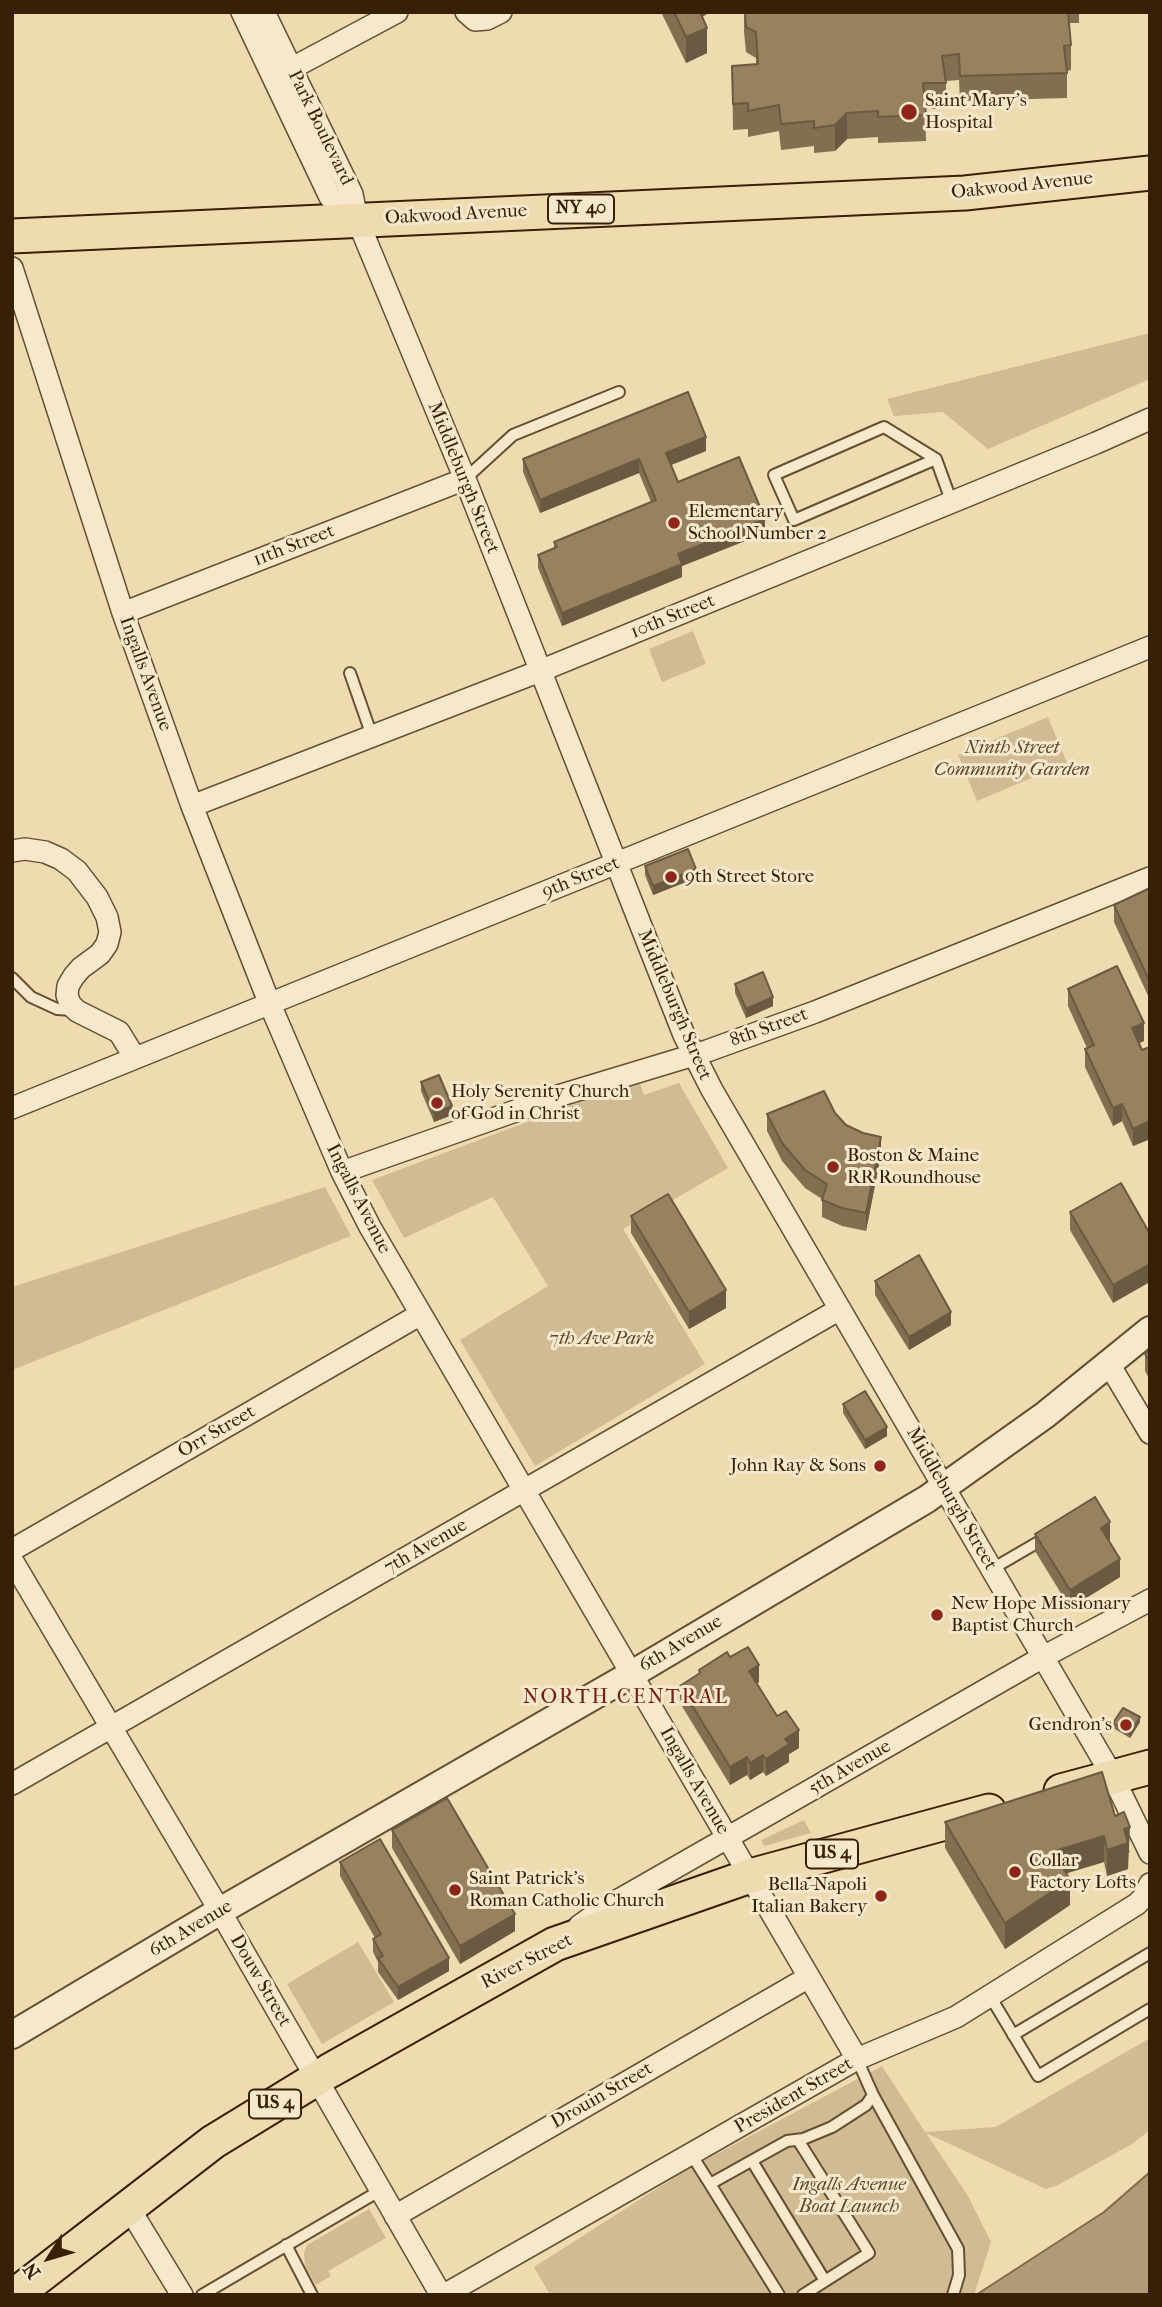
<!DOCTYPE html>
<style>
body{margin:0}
#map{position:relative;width:1162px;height:2307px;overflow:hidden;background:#efdbb0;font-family:"IM FELL French Canon",serif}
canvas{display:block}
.frame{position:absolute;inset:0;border:14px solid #382006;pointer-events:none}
.north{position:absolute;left:14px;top:2223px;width:70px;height:70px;-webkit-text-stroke:5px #f5e8cc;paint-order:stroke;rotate:233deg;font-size:19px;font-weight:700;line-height:28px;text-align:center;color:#382006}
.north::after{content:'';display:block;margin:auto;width:24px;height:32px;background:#382006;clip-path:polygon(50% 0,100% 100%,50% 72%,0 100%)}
</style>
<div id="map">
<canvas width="1162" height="2307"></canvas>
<div class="frame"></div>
<div class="north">N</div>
</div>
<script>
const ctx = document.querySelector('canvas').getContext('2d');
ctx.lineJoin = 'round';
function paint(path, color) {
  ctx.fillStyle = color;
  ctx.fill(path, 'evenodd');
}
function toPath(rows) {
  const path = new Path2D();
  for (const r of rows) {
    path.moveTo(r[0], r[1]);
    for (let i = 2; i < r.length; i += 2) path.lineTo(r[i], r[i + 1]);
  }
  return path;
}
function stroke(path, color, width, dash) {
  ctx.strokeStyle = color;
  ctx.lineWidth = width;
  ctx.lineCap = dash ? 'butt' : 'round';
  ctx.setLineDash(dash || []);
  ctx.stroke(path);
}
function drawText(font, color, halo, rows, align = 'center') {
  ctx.font = font + ' "IM FELL French Canon",serif';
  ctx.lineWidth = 6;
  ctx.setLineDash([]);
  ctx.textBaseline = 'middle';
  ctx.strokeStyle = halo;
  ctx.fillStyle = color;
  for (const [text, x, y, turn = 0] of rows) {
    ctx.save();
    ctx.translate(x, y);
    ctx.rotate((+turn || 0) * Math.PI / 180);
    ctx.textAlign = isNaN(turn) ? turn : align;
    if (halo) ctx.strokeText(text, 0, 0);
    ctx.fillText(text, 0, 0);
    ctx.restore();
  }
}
const green = toPath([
 [1150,333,1150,379,988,449,943,412,894,416,887,399],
 [693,631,706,664,662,682,649,649],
 [1048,717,1067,763,977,801,958,755],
 [639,1080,644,1095,679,1083,728,1168,623,1229,705,1364,535,1466,460,1340,548,1286,493,1197,404,1238,372,1180],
 [325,1187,351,1236,12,1370,12,1287],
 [804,1820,811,1833,764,1846,761,1840],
 [358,1942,394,2002,322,2044,287,1984],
 [1150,2038,1150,2130,1132,2144,1058,2185,1046,2189,926,2133,968,2196,991,2242,974,2295,550,2295,534,2267,686,2170,882,2066,925,2132,996,2127],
 [369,2209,386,2238,328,2271,331,2276,316,2285,305,2266,304,2253,307,2245]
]);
const water = toPath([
 [1150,2172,1150,2295,976,2295,1104,2212,1150,2172]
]);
const service = toPath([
 [936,459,884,427,774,475,794,520,936,459,952,503],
 [465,479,513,435,619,392],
 [350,673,372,736],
 [12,978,31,997,57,1009,73,1010],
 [992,1569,1047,1537],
 [990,1996,1038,2076,1150,2009],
 [1013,2035,1150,1953],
 [873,2095,958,2249,959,2275,953,2295],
 [798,2140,869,2253,803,2295],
 [691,2154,710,2184,787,2141,803,2139,832,2127,866,2105,873,2095,857,2059],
 [752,2161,825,2281],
 [710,2184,779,2295],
 [286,2245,312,2295],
 [202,2295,381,2190]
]);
const minor = toPath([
 [242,12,330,197,357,219],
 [264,12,352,194,357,219,465,479,684,1035,712,1090,1113,1777,1150,1853],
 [466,12,475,20,487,19,501,12],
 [281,74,397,12],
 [12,268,123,613,192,806,269,1002,342,1172,370,1227,857,2059],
 [123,613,465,479],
 [192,806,540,671,1096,443,1150,419],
 [12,851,25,849,45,852,61,859,77,871,97,897,107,917,110,932,107,944,100,954,81,968,74,976,68,986,67,995,70,1004,77,1011,119,1032,135,1058],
 [12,1108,1150,647],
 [342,1172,558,1096,707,1051,815,1012,1150,878],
 [1109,1364,1150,1433],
 [12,1550,421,1314],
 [12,1560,220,1911,441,2295],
 [12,1784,840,1309],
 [579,1926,603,1909,1043,1657,1150,1600],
 [129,2208,182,2295],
 [395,2216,809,1977],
 [444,2295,857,2059,956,2017,1137,1904,1143,1898,1150,1884]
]);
const tertiary = toPath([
 [12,2035,220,1911,632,1674,927,1499,1045,1415,1150,1330]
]);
const primary = toPath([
 [12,236,965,193,1150,173],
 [1061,1791,1150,1767],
 [15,2295,213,2142,329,2071,555,1944,750,1876,989,1811]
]);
const wall = toPath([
 [661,12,711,12,702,16,707,53,686,63],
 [744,12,1082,12,1079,13,1079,23,1069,23,1071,45,1071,70,1067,71,1067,98,960,101,959,80,946,81,946,109,925,109,926,141,878,143,878,137,847,139,835,151,814,153,814,146,781,150,779,131,748,137,748,129,733,130,732,66,756,64,756,58,746,52,744,32],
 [706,451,671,465,678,482,765,533,682,566,682,577,562,626,538,568,538,555,554,548,554,542,651,502,639,473,540,513,523,472,523,459],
 [645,866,696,878,653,895,645,875],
 [1150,888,1150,1000,1114,922,1114,905],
 [735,984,773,1006,746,1018,735,993],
 [1068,989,1144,1041,1139,1043,1142,1050,1150,1047,1150,1139,1133,1146,1122,1121,1113,1126,1085,1067,1085,1049,1087,1048,1068,1006],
 [421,1082,452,1115,434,1122,421,1091],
 [835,1113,846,1125,881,1154,866,1231,842,1226,822,1217,822,1199,805,1188,782,1161,767,1131,767,1114],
 [1070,1212,1150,1234,1113,1303,1070,1230],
 [631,1216,726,1308,689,1329,631,1233],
 [875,1281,951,1325,909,1350,875,1295],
 [1150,1350,1150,1380,1145,1371,1145,1354],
 [843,1404,887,1436,865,1449,843,1413],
 [1035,1534,1110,1540,1109,1541,1120,1577,1070,1608,1035,1551],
 [730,1657,759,1682,757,1684,777,1716,799,1748,789,1754,789,1762,766,1776,763,1772,750,1780,747,1775,730,1785,680,1703,680,1686,699,1674,699,1670],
 [1140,1722,1130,1738,1113,1728,1113,1723],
 [1115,1816,1130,1852,1128,1853,1128,1869,1107,1876,1104,1862,1066,1873,1070,1905,1005,1949,945,1848,945,1822],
 [392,1830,515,1931,460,1964,392,1848],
 [340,1862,449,1971,398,2000,378,1972,378,1962,373,1952,373,1939,375,1938,340,1876]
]);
const shadedWall = toPath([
 [696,12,711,12,698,19],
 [707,28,707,53,686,63,686,37],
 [847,113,847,139,835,151,835,125],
 [706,437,706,451,666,467,666,453],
 [639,459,639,473,540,513,540,500],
 [765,519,765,533,682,566,682,577,562,626,562,613,678,554],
 [696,869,696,878,653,895,653,886],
 [773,997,773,1006,746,1018,746,1009],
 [1144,1023,1144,1041,1132,1046,1132,1028],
 [1122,1104,1122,1121,1113,1126,1113,1108],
 [452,1106,452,1115,434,1122,434,1113],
 [1150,1121,1150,1139,1133,1146,1133,1129],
 [881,1137,881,1154,866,1231,866,1213],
 [1150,1264,1150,1282,1113,1303,1113,1285],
 [726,1290,726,1308,689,1329,689,1312],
 [951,1312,951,1325,909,1350,909,1337],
 [887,1427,887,1436,865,1449,865,1440],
 [1110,1522,1110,1540,1101,1545,1101,1528],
 [1120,1559,1120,1577,1070,1608,1070,1590],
 [759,1665,759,1682,749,1689,749,1671],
 [1140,1717,1140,1722,1130,1738,1130,1734],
 [799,1730,799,1748,789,1754,789,1762,766,1776,766,1759,785,1739],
 [763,1755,763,1772,750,1780,750,1763],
 [747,1757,747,1775,730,1785,730,1767],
 [1130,1827,1128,1869,1107,1876,1107,1850,1124,1829],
 [1104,1836,1104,1862,1058,1876,1058,1850],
 [1070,1879,1070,1905,1005,1949,1005,1923],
 [515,1914,515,1931,460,1964,460,1946],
 [449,1958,449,1971,398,2000,398,1987]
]);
const building = toPath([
 [674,12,700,12,707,28,686,37,674,12],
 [745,12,1068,12,1071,45,1064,46,1067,73,960,76,959,54,942,56,946,83,923,83,926,115,878,117,878,111,847,113,835,125,814,128,814,121,781,124,779,105,748,111,748,103,733,104,732,66,758,64,756,32,746,27,745,12],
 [688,392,706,437,666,453,678,482,739,457,765,519,678,554,682,564,562,613,538,555,557,547,554,542,656,500,639,459,540,500,523,459,688,392],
 [688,849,696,869,653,886,645,866,688,849],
 [1150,888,1150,982,1114,905,1150,888],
 [1117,966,1144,1023,1132,1028,1142,1050,1150,1047,1150,1121,1133,1129,1122,1104,1113,1108,1085,1049,1094,1045,1068,989,1117,966],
 [763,972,773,997,746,1009,735,984,763,972],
 [439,1075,452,1106,434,1113,421,1082,439,1075],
 [824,1091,835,1113,846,1125,863,1133,881,1137,866,1213,842,1208,822,1200,827,1184,805,1170,782,1143,767,1114,824,1091],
 [1121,1183,1150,1234,1150,1264,1113,1285,1070,1212,1121,1183],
 [668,1194,726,1290,689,1312,631,1216,668,1194],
 [919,1255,951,1312,909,1337,875,1281,919,1255],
 [1150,1350,1150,1362,1145,1354,1150,1350],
 [865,1391,887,1427,865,1440,843,1404,865,1391],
 [1095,1497,1110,1522,1101,1528,1120,1559,1070,1590,1035,1534,1095,1497],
 [748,1647,759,1665,749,1671,777,1716,786,1711,799,1730,785,1739,789,1744,766,1759,763,1755,750,1763,747,1757,730,1767,680,1686,700,1673,699,1670,727,1652,730,1657,748,1647],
 [1123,1708,1140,1717,1130,1734,1113,1723,1123,1708],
 [1102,1772,1115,1816,1124,1812,1130,1827,1124,1829,1128,1843,1107,1850,1104,1836,1058,1850,1062,1867,1070,1879,1005,1923,945,1822,1102,1772],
 [447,1798,515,1914,460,1946,392,1830,447,1798],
 [380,1839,449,1958,398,1987,378,1958,383,1956,373,1939,381,1934,340,1862,380,1839]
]);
const markers = [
 [909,112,9,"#8f2418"],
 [674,523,7,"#8f2418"],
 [671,877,7,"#8f2418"],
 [437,1103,7,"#8f2418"],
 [833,1167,7,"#8f2418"],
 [880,1466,7,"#8f2418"],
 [937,1615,7,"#8f2418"],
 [1126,1725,7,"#8f2418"],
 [1015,1872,7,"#8f2418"],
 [455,1890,7,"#8f2418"],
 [881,1896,7,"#8f2418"]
];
const shields = [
 [581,209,66],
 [832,1854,52],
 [275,2104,52]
];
const shieldNames = [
 ["NY 40",581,209],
 ["US 4",832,1854],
 ["US 4",275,2104]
];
const poiNames = [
 ["Saint Mary's",925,101],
 ["Hospital",925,123],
 ["Elementary",688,512],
 ["School Number 2",688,534],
 ["9th Street Store",685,877],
 ["Holy Serenity Church",451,1092],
 ["of God in Christ",451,1114],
 ["Boston & Maine",847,1156],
 ["RR Roundhouse",847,1178],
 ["John Ray & Sons",866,1466,"right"],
 ["New Hope Missionary",951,1604],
 ["Baptist Church",951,1626],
 ["Gendron's",1112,1725,"right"],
 ["Collar",1029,1861],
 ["Factory Lofts",1029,1883],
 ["Saint Patrick's",469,1879],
 ["Roman Catholic Church",469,1901],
 ["Bella-Napoli",867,1885,"right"],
 ["Italian Bakery",867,1907,"right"]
];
const streetNames = [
 ["Park Boulevard",320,128,64],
 ["Oakwood Avenue",1022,186,-6],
 ["Oakwood Avenue",456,215,-3],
 ["Middleburgh Street",463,478,68],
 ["11th Street",294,546,-21],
 ["10th Street",673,617,-22],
 ["Ingalls Avenue",145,674,70],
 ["9th Street",581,878,-22],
 ["Middleburgh Street",674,1005,67],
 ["8th Street",769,1028,-20],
 ["Ingalls Avenue",358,1199,63],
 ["Orr Street",217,1432,-30],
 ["Middleburgh Street",951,1499,60],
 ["7th Avenue",426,1547,-30],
 ["6th Avenue",681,1644,-31],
 ["5th Avenue",850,1768,-30],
 ["Ingalls Avenue",694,1781,60],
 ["6th Avenue",191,1929,-31],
 ["River Street",527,1962,-27],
 ["Douw Street",260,1981,60],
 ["Drouin Street",602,2096,-30],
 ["President Street",794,2096,-30]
];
const parkNames = [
 ["Ninth Street",1012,748],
 ["Community Garden",1012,770],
 ["7th Ave Park",602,1339],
 ["Ingalls Avenue",849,2185],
 ["Boat Launch",849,2207]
];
const neighbourhoodNames = [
 ["NORTH CENTRAL",626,1698]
];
paint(green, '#d0bb93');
paint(water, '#b19b76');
stroke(water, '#816a49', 2);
stroke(service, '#664f30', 14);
stroke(minor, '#664f30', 24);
stroke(tertiary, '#664f30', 30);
stroke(primary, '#382006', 37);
stroke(service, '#f5e8cc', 10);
stroke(minor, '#f5e8cc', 21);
stroke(tertiary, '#f5e8cc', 26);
stroke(primary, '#efdbb0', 33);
paint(wall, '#826f51');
paint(shadedWall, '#6a5a42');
paint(building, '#97815e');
stroke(building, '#6a5a42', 2);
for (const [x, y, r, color] of markers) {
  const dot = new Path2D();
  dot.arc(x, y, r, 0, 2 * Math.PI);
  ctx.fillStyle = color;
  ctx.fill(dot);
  stroke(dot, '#f5e8cc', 2.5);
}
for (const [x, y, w] of shields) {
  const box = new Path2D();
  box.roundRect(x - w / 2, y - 14.5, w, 29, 5);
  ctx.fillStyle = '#f5e8cc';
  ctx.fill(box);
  stroke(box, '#382006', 2);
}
drawText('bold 18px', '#382006', null, shieldNames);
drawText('19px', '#382006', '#f5e8cc', poiNames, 'left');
drawText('19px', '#382006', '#f5e8cc', streetNames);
drawText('italic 19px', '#5e4729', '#f5e8cc', parkNames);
ctx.letterSpacing = '2px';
drawText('21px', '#7a1f14', '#f5e8cc', neighbourhoodNames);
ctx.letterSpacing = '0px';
</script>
